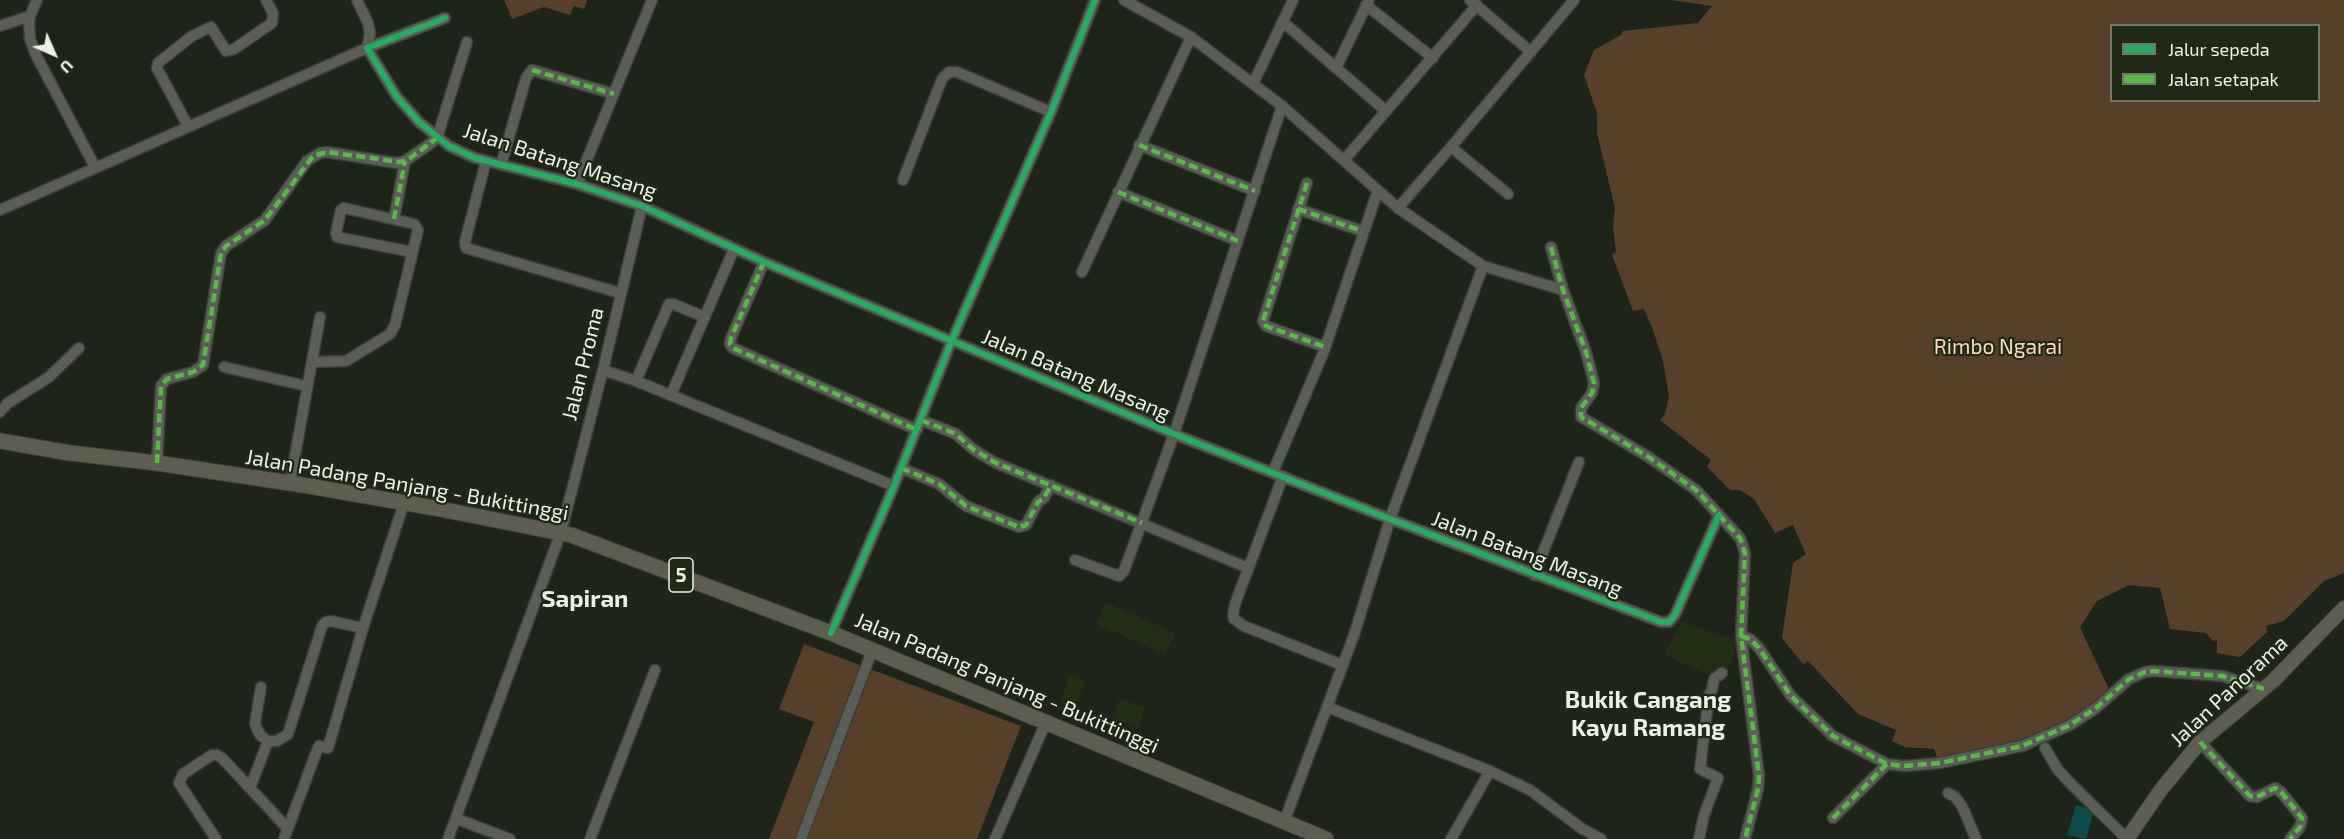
<!DOCTYPE html>
<style>
body{margin:0}
#map{position:relative;width:2344px;height:839px;overflow:hidden;background:#1f241a;font-family:"Exo 2",sans-serif}
canvas{display:block}
.legend{position:absolute;left:2110px;top:24px;width:210px;height:78px;box-sizing:border-box;background:#202816;border:2px solid #727869;margin:0;padding:8px 10px;list-style:none;font-size:18px;color:#ecf1e6}
.legend li{display:flex;align-items:center;gap:12px;height:30px}
.legend b{width:30px;border:2px solid #727869}
.north{position:absolute;left:24px;top:24px;width:60px;height:60px;-webkit-text-stroke:4px #202816;paint-order:stroke;rotate:135deg;font-size:16px;font-weight:700;line-height:24px;text-align:center;color:#ecf1e6}
.north::after{content:'';display:block;margin:auto;width:21px;height:27px;background:#ecf1e6;clip-path:polygon(50% 0,100% 100%,50% 72%,0 100%)}
</style>
<div id="map">
<canvas width="2344" height="839"></canvas>
<ul class="legend">
<li><b style="height:8px;background:#26ab63"></b>Jalur sepeda</li>
<li><b style="height:8px;background:#58b947"></b>Jalan setapak</li>
</ul>
<div class="north">U</div>
</div>
<script>
const ctx = document.querySelector('canvas').getContext('2d');
ctx.lineJoin = 'round';
function paint(path, color) {
  ctx.fillStyle = color;
  ctx.fill(path, 'evenodd');
}
function toPath(rows) {
  const path = new Path2D();
  for (const r of rows) {
    path.moveTo(r[0], r[1]);
    for (let i = 2; i < r.length; i += 2) path.lineTo(r[i], r[i + 1]);
  }
  return path;
}
function stroke(path, color, width, dash) {
  ctx.strokeStyle = color;
  ctx.lineWidth = width;
  ctx.lineCap = dash ? 'butt' : 'round';
  ctx.setLineDash(dash || []);
  ctx.stroke(path);
}
function drawText(font, color, halo, rows, align = 'center') {
  ctx.font = font + ' "Exo 2",sans-serif';
  ctx.lineWidth = 4.5;
  ctx.setLineDash([]);
  ctx.textBaseline = 'middle';
  ctx.strokeStyle = halo;
  ctx.fillStyle = color;
  for (const [text, x, y, turn = 0] of rows) {
    ctx.save();
    ctx.translate(x, y);
    ctx.rotate((+turn || 0) * Math.PI / 180);
    ctx.textAlign = isNaN(turn) ? turn : align;
    if (halo) ctx.strokeText(text, 0, 0);
    ctx.fillText(text, 0, 0);
    ctx.restore();
  }
}
const built = toPath([
 [1106,602,1175,633,1165,654,1096,624],
 [1681,621,1738,641,1725,678,1713,677,1665,655],
 [1070,675,1085,680,1076,706,1061,702],
 [1120,698,1146,708,1138,729,1111,719]
]);
const green = toPath([
 [504,0,587,0,584,9,574,6,570,15,544,7,512,19],
 [1671,0,2344,0,2344,573,2324,581,2284,621,2266,626,2267,632,2240,657,2217,653,2217,640,2213,641,2206,633,2170,629,2160,588,2129,585,2097,601,2080,627,2112,696,2050,735,1939,762,1934,749,1905,747,1892,741,1896,730,1858,714,1808,661,1803,664,1782,638,1793,563,1806,554,1793,525,1775,533,1754,499,1740,490,1730,490,1707,467,1711,460,1660,420,1665,414,1669,397,1663,361,1652,327,1644,309,1633,311,1612,255,1616,252,1613,226,1615,208,1597,133,1597,113,1584,75,1594,50,1621,35,1623,31,1698,23,1712,6],
 [2112,26,2318,26,2318,100,2112,100],
 [804,644,1021,726,977,839,769,839,814,722,779,709]
]);
const water = toPath([
 [2076,805,2094,810,2086,839,2067,835]
]);
const minor = toPath([
 [37,0,30,16,29,24,30,39,36,55,95,167],
 [1124,0,1191,37,1282,106,1398,208,1483,266,1563,290],
 [1470,0,1531,52],
 [1366,5,1433,58],
 [445,18,367,48,397,97,420,123,449,146,475,158,577,184,642,206,764,262,1174,434,1390,519,1661,622,1669,622,1675,615,1719,515],
 [1283,22,1386,111],
 [0,26,30,16],
 [1336,68,1369,0],
 [1253,84,1293,0],
 [188,126,157,68,158,63,192,36,211,27,226,51,234,49,272,23,273,13,266,0],
 [1139,145,1255,191],
 [1451,147,1508,194],
 [1345,159,1477,5],
 [486,161,465,242,466,248,620,293],
 [501,165,526,78,532,70,614,94],
 [903,180,942,79,949,72,957,72,1051,112],
 [1307,183,1263,321,1266,326,1325,347],
 [577,184,652,0],
 [1118,192,1238,241],
 [1398,208,1451,147,1574,0],
 [1298,209,1362,231],
 [0,210,367,48,370,33,368,23,357,0],
 [394,219,405,161],
 [1551,247,1563,290,1586,352,1594,383,1592,393,1581,408,1581,417,1647,456,1696,490,1740,538,1743,546,1745,554,1741,636,1759,776,1758,789,1745,839],
 [764,262,731,338,730,344,733,348,917,430],
 [1082,272,1191,37],
 [705,317,673,304,669,304,636,381,894,486],
 [312,362,346,361,390,334,395,325,418,230,414,224,344,208,341,210,336,233,337,237,412,252],
 [224,367,306,386],
 [603,370,636,381],
 [671,395,734,249],
 [0,412,8,403,49,377,79,348],
 [921,420,956,434,974,450,996,463,1248,568],
 [157,463,161,386,167,379,193,372,203,365,221,253,226,246,265,220,307,161,320,153,327,152,396,163,405,161,430,144,437,138,467,42],
 [901,468,939,484,966,506,1019,527,1026,525,1038,502,1044,498,1051,485],
 [1273,472,1324,351,1378,190],
 [1283,476,1235,604,1233,615,1234,619,1244,626,1342,665],
 [290,483,320,317],
 [1075,560,1119,576,1124,571,1174,434,1282,106],
 [1534,575,1579,462],
 [831,633,894,486,952,340,1051,112,1095,0],
 [1741,636,1750,639,1759,648,1791,696,1833,736,1887,764,1904,766,1940,763,2022,746,2070,725,2096,708,2129,679,2145,672,2154,671,2222,676,2264,689],
 [261,687,255,723,257,729,261,736,268,741,277,741,288,734,322,626,326,622,331,621,363,628],
 [1327,707,1490,771,1530,790,1581,828,1601,839],
 [2200,742,2250,796,2257,797,2275,788,2281,792,2302,818,2300,827,2290,839],
 [2045,748,2058,770,2070,783,2127,839],
 [250,788,268,741],
 [1948,793,1955,797,1962,806,1976,839],
 [1833,818,1887,764],
 [457,819,510,839],
 [1284,822,1354,635,1390,519,1483,266],
 [216,839,179,783,183,774,212,755,217,755,222,758,288,829],
 [284,839,316,753,319,746,328,748,363,628,404,503],
 [448,839,561,532,603,370,642,206],
 [590,839,655,670],
 [801,839,872,651],
 [995,839,1046,722],
 [1451,839,1490,771],
 [1699,839,1704,815,1718,778,1700,769,1709,695,1712,690,1714,679,1722,673]
]);
const major = toPath([
 [2127,839,2160,791,2200,742,2273,681,2344,608]
]);
const highway = toPath([
 [0,441,70,453,157,463,303,485,440,509,571,535,831,633,1326,839]
]);
const quiet = toPath([
 [532,70,614,94],
 [1139,145,1255,191],
 [1307,183,1263,321,1266,326,1325,347],
 [1118,192,1238,241],
 [1298,209,1362,231],
 [394,219,405,161],
 [1551,247,1563,290,1586,352,1594,383,1592,393,1581,408,1581,417,1647,456,1696,490,1740,538,1743,546,1745,554,1741,636,1759,776,1758,789,1745,839],
 [764,262,731,338,730,344,733,348,917,430],
 [921,420,956,434,974,450,996,463,1142,523],
 [157,463,161,386,167,379,193,372,203,365,221,253,226,246,265,220,313,156,327,152,400,162,409,159,437,138],
 [901,468,939,484,966,506,1019,527,1026,525,1038,502,1044,498,1051,485],
 [1741,636,1750,639,1759,648,1791,696,1833,736,1887,764,1904,766,1940,763,2022,746,2070,725,2096,708,2129,679,2145,672,2154,671,2222,676,2264,689],
 [2200,742,2250,796,2257,797,2275,788,2281,792,2302,818,2300,827,2290,839],
 [1833,818,1887,764]
]);
const cycleway = toPath([
 [445,18,367,48,397,97,420,123,449,146,475,158,577,184,642,206,764,262,1174,434,1390,519,1661,622,1669,622,1675,615,1719,515],
 [831,633,894,486,952,340,1051,112,1095,0]
]);
const shields = [
 [681,575,24]
];
const shieldNames = [
 ["5",681,575]
];
const streetNames = [
 ["Jalan Batang Masang",560,161,18],
 ["Jalan Proma",583,364,-76],
 ["Jalan Batang Masang",1076,375,23],
 ["Jalan Padang Panjang - Bukittinggi",407,485,10],
 ["Jalan Batang Masang",1527,554,21],
 ["Jalan Padang Panjang - Bukittinggi",1007,683,23],
 ["Jalan Panorama",2229,691,-43]
];
const parkNames = [
 ["Rimbo Ngarai",1998,347]
];
const quarterNames = [
 ["Sapiran",585,599],
 ["Bukik Cangang",1648,700],
 ["Kayu Ramang",1648,728]
];
paint(built, '#232e17');
paint(green, '#573f2a');
paint(water, '#0d4a49');
stroke(minor, '#3a3e37', 13);
stroke(major, '#3a3e37', 16);
stroke(highway, '#3a3e37', 17);
stroke(minor, '#5a5e56', 10);
stroke(major, '#5c5e51', 14);
stroke(highway, '#5e5e50', 15);
stroke(quiet, '#58b947', 4.5, [9, 4.5]);
stroke(cycleway, '#26ab63', 6);
for (const [x, y, w] of shields) {
  const box = new Path2D();
  box.roundRect(x - w / 2, y - 17, w, 34, 4.5);
  ctx.fillStyle = '#202816';
  ctx.fill(box);
  stroke(box, '#ecf1e6', 1.5);
}
drawText('bold 20px', '#ecf1e6', null, shieldNames);
drawText('21px', '#ecf1e6', '#202816', streetNames);
drawText('21px', '#fdd9bc', '#202816', parkNames);
drawText('bold 24px', '#ecf1e6', '#202816', quarterNames);
</script>
